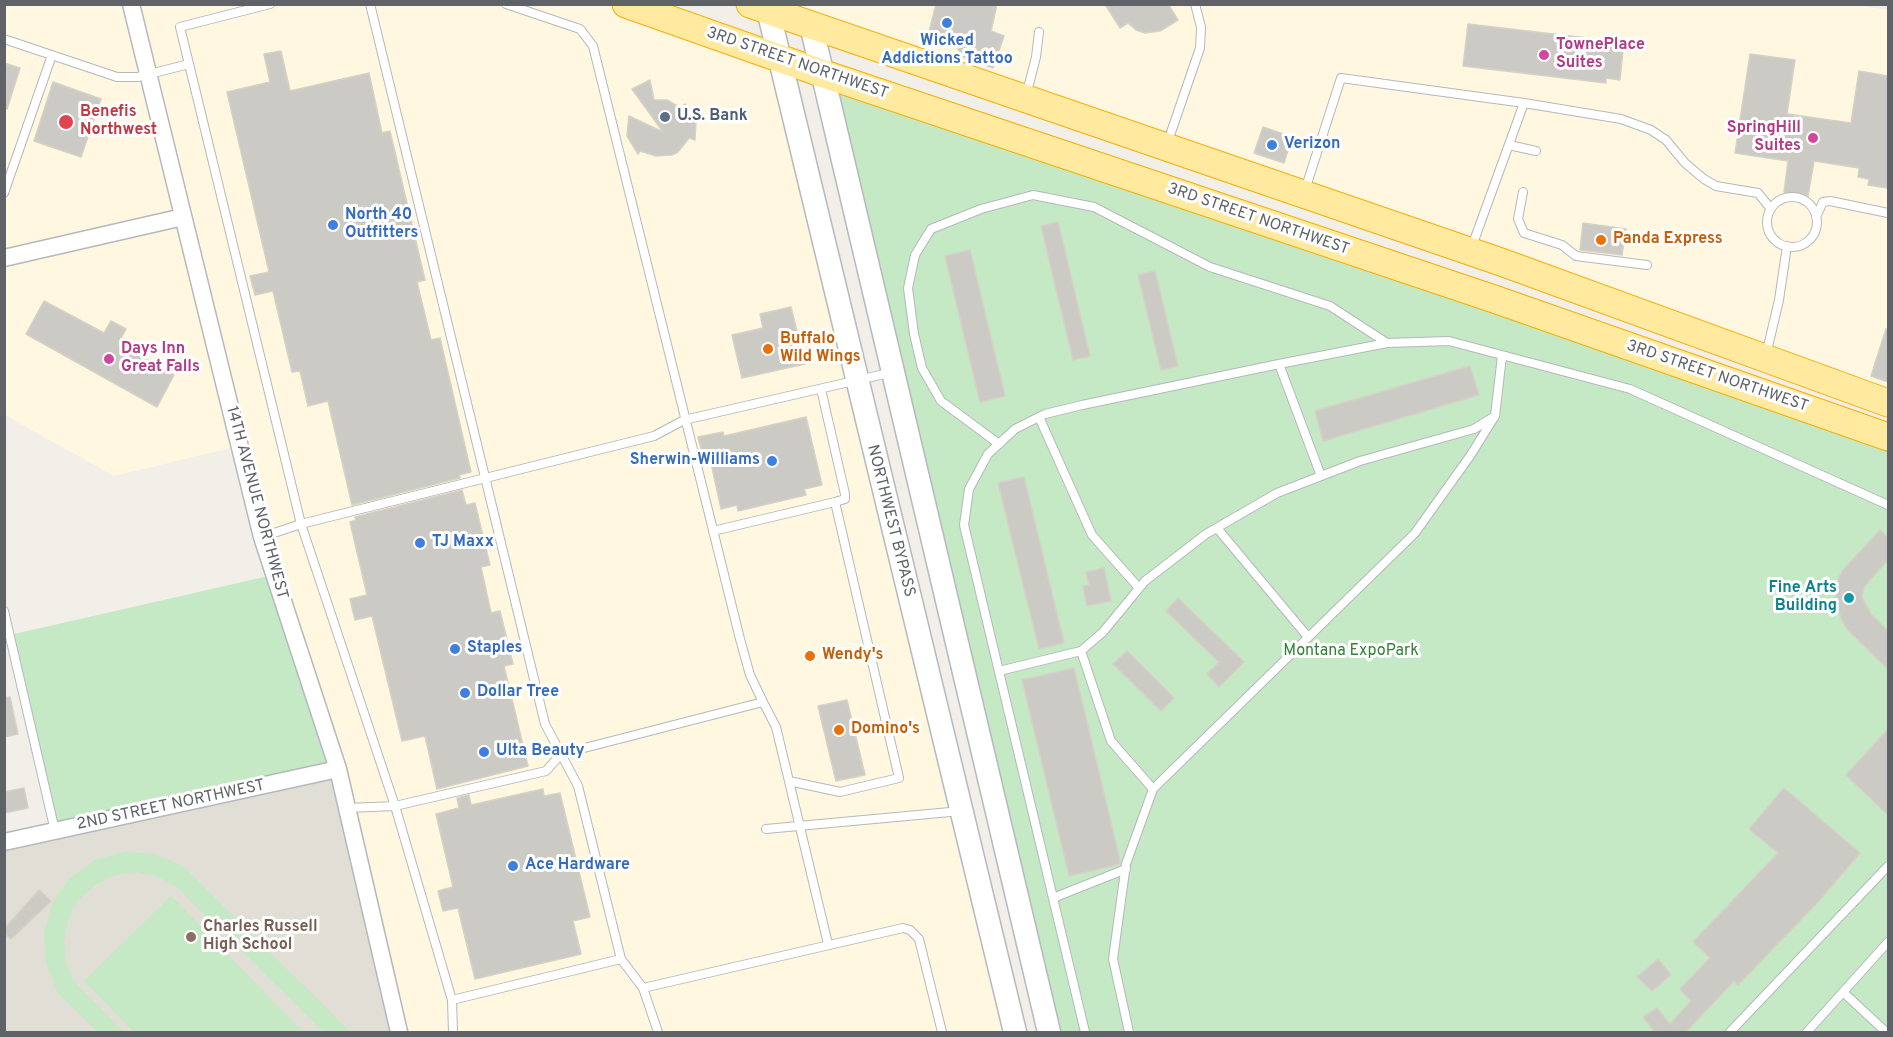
<!DOCTYPE html>
<style>
body{margin:0}
#map{position:relative;width:1893px;height:1037px;overflow:hidden;background:#f1efe8;font-family:Overpass,sans-serif}
canvas{display:block}
.frame{position:absolute;inset:0;border:6px solid #5f6368;pointer-events:none}
</style>
<div id="map">
<canvas width="1893" height="1037"></canvas>
<div class="frame"></div>
</div>
<script>
const ctx = document.querySelector('canvas').getContext('2d');
ctx.lineJoin = 'round';
function paint(path, color) {
  ctx.fillStyle = color;
  ctx.fill(path, 'evenodd');
}
function toPath(rows) {
  const path = new Path2D();
  for (const r of rows) {
    if (r.length === 3) {
      path.moveTo(r[0] + r[2], r[1]);
      path.arc(r[0], r[1], r[2], 0, 2 * Math.PI);
      continue;
    }
    path.moveTo(r[0], r[1]);
    for (let i = 2; i < r.length; i += 2) path.lineTo(r[i], r[i + 1]);
  }
  return path;
}
function stroke(path, color, width, dash) {
  ctx.strokeStyle = color;
  ctx.lineWidth = width;
  ctx.lineCap = dash ? 'butt' : 'round';
  ctx.setLineDash(dash || []);
  ctx.stroke(path);
}
function drawText(font, color, halo, rows, align = 'center') {
  ctx.font = font + ' Overpass,sans-serif';
  ctx.lineWidth = 6;
  ctx.setLineDash([]);
  ctx.textBaseline = 'middle';
  ctx.strokeStyle = halo;
  ctx.fillStyle = color;
  for (const [text, x, y, turn = 0] of rows) {
    ctx.save();
    ctx.translate(x, y);
    ctx.rotate((+turn || 0) * Math.PI / 180);
    ctx.textAlign = isNaN(turn) ? turn : align;
    if (halo) ctx.strokeText(text, 0, 0);
    ctx.fillText(text, 0, 0);
    ctx.restore();
  }
}
const commercial = toPath([
 [1849,4,1888,10,1888,403,751,5],
 [5,5,626,5,777,57,1015,1032,399,1032,239,446,114,476,5,415]
]);
const education = toPath([
 [338,769,399,1032,5,1032,4,842]
]);
const green = toPath([
 [824,74,1888,437,1888,1032,1050,1032],
 [273,575,338,769,55,831,10,635],
 [125,852,156,854,184,867,350,1032,324,1032,178,888,159,877,137,872,115,875,95,885,78,900,68,920,64,942,66,964,76,984,124,1032,98,1032,58,993,46,964,44,933,52,903,70,878,95,860],
 [171,896,303,1032,134,1032,84,981]
]);
const building = toPath([
 [936,4,997,4,991,31,1004,36,993,68,957,55,959,48,927,40,936,4],
 [1105,4,1168,4,1178,20,1160,31,1145,33,1136,30,1128,23,1120,28,1105,4],
 [1468,24,1613,41,1612,49,1623,50,1620,80,1606,78,1606,83,1463,66,1468,24],
 [281,51,290,91,369,73,382,133,390,131,425,280,417,282,431,340,440,338,471,472,459,475,460,478,352,505,328,401,308,406,300,371,292,372,273,291,255,295,250,276,269,272,227,92,270,82,264,54,281,51],
 [1750,54,1795,60,1787,114,1851,123,1859,71,1888,76,1888,188,1868,185,1869,179,1858,177,1859,168,1814,161,1808,196,1784,192,1788,161,1735,153,1750,54],
 [4,63,20,68,7,109,4,109,4,63],
 [650,80,654,100,667,100,681,108,685,104,696,120,695,140,689,138,678,152,672,155,656,156,640,151,638,154,627,136,629,116,663,132,632,89,650,80],
 [53,82,101,99,81,157,34,141,53,82],
 [1263,127,1292,137,1284,163,1254,153,1263,127],
 [1058,222,1090,356,1073,360,1041,226,1058,222],
 [1583,223,1626,229,1622,255,1580,250,1583,223],
 [970,250,1005,396,980,402,945,256,970,250],
 [1155,271,1178,366,1161,370,1138,275,1155,271],
 [44,301,104,333,111,321,126,329,118,344,174,375,157,407,26,334,44,301],
 [791,307,805,364,742,378,732,335,763,328,760,314,791,307],
 [1886,329,1888,329,1888,382,1871,376,1886,329],
 [1470,366,1479,395,1323,441,1315,411,1470,366],
 [806,417,822,485,804,489,806,495,738,511,737,505,721,509,710,458,704,460,698,437,723,432,724,436,806,417],
 [1024,477,1064,643,1039,649,998,483,1024,477],
 [462,490,466,505,475,503,490,565,481,567,491,613,500,611,513,664,504,666,528,766,437,789,425,736,402,741,372,616,355,620,350,599,367,595,350,522,356,520,355,517,462,490],
 [1880,530,1888,537,1888,560,1864,587,1862,597,1871,614,1888,631,1888,669,1848,630,1842,621,1835,600,1838,580,1842,571,1880,530],
 [1104,568,1111,601,1087,606,1083,586,1089,585,1086,572,1104,568],
 [1178,598,1244,662,1219,687,1207,674,1219,662,1166,611,1178,598],
 [1127,651,1174,698,1161,711,1113,664,1127,651],
 [1074,668,1120,860,1120,864,1069,876,1022,680,1074,668],
 [10,697,18,734,4,737,4,698,10,697],
 [847,700,865,775,836,781,818,706,847,700],
 [1888,729,1888,815,1846,775,1888,729],
 [24,788,28,808,4,813,4,792,24,788],
 [1784,788,1860,853,1818,902,1738,985,1734,981,1686,1032,1655,1032,1643,1017,1657,1008,1670,1024,1691,1001,1680,989,1710,958,1693,942,1778,853,1749,829,1784,788],
 [543,789,544,796,560,793,590,917,573,921,581,954,475,979,458,908,443,911,438,891,453,887,436,814,459,808,457,798,469,795,471,805,543,789],
 [39,890,51,901,11,939,4,933,4,929,39,890],
 [1658,959,1671,975,1652,991,1637,977,1658,959]
]);
const service = toPath([
 [270,4,180,27,301,524,395,806,452,1000],
 [370,4,545,724,578,786,621,959,643,988,658,1032],
 [506,4,580,29,593,46,740,639,750,675,763,702],
 [4,39,117,77,138,77,189,64],
 [1026,96,1036,57,1039,32],
 [1167,144,1200,48,1201,27,1195,4],
 [1509,145,1536,151],
 [1305,190,1341,78,1524,103,1621,119,1651,130,1666,140,1685,163,1704,179,1716,186,1758,193,1771,209],
 [1523,192,1518,219,1524,233,1562,245,1576,256,1647,265],
 [4,193,52,55],
 [1792,222,25],
 [1816,217,1823,202,1830,201,1888,213],
 [1471,249,1524,103],
 [1766,355,1779,300,1787,246],
 [1279,364,1321,476],
 [821,389,845,494,845,499,835,502],
 [1039,417,1092,535,1139,588],
 [999,444,941,401,922,368,914,334,908,288,915,255,931,229,981,209,1033,195,1094,207,1210,267,1330,306,1387,343],
 [1217,528,1308,637],
 [713,531,835,502,899,778,840,792,789,781],
 [262,537,301,524,654,436,684,420,893,372],
 [4,611,55,831],
 [1081,651,1111,741,1153,789],
 [999,671,1081,651,1103,632,1145,581,1206,534,1277,493,1360,461,1474,429,1495,416,1502,356],
 [347,808,395,806,546,771,561,754,763,702,776,727,828,944],
 [766,829,961,811],
 [1053,898,1126,869],
 [643,988,903,928,910,930,919,939,942,1032],
 [1843,992,1886,1032],
 [453,1032,452,1000,621,959],
 [1085,1032,964,525,969,489,988,454,1015,429,1045,414,1082,405,1279,364,1387,343,1449,341,1630,389,1888,505],
 [1129,1032,1113,959,1126,864,1153,789,1415,533,1470,456,1495,416],
 [1730,1032,1888,866],
 [1807,1032,1888,942]
]);
const minor = toPath([
 [131,4,262,537,338,769,399,1032],
 [4,258,183,217],
 [4,842,338,769]
]);
const secondary = toPath([
 [768,10,1015,1032],
 [811,25,1049,1032]
]);
const trunk = toPath([
 [626,4,824,74,1497,300,1888,437],
 [750,4,1501,262,1888,403]
]);
const markers = [
 [947,23,6,"#3f7fe0"],
 [1544,55,6,"#d1479c"],
 [665,117,6,"#5c6f8a"],
 [66,122,8,"#e0444e"],
 [1813,138,6,"#d1479c"],
 [1272,145,6,"#3f7fe0"],
 [333,225,6,"#3f7fe0"],
 [1601,240,6,"#e8710a"],
 [768,349,6,"#e8710a"],
 [109,359,6,"#d1479c"],
 [772,461,6,"#3f7fe0"],
 [420,543,6,"#3f7fe0"],
 [1849,598,6,"#0f9aa8"],
 [455,649,6,"#3f7fe0"],
 [810,656,6,"#e8710a"],
 [465,693,6,"#3f7fe0"],
 [839,730,6,"#e8710a"],
 [484,752,6,"#3f7fe0"],
 [513,866,6,"#3f7fe0"],
 [191,937,6,"#8d6e63"]
];
const shopNames = [
 ["Wicked",947,42,"center"],
 ["Addictions Tattoo",947,60,"center"],
 ["Verizon",1284,145],
 ["North 40",345,216],
 ["Outfitters",345,234],
 ["Sherwin-Williams",760,461,"right"],
 ["TJ Maxx",432,543],
 ["Staples",467,649],
 ["Dollar Tree",477,693],
 ["Ulta Beauty",496,752],
 ["Ace Hardware",525,866]
];
const hotelNames = [
 ["TownePlace",1556,46],
 ["Suites",1556,64],
 ["SpringHill",1801,129,"right"],
 ["Suites",1801,147,"right"],
 ["Days Inn",121,350],
 ["Great Falls",121,368]
];
const streetNames = [
 ["3RD STREET NORTHWEST",797,64,19],
 ["3RD STREET NORTHWEST",1258,220,19],
 ["3RD STREET NORTHWEST",1717,377,19],
 ["14TH AVENUE NORTHWEST",256,503,75],
 ["NORTHWEST BYPASS",890,521,76],
 ["2ND STREET NORTHWEST",171,806,-12]
];
const healthNames = [
 ["Benefis",80,113],
 ["Northwest",80,131]
];
const serviceNames = [
 ["U.S. Bank",677,117]
];
const foodNames = [
 ["Panda Express",1613,240],
 ["Buffalo",780,340],
 ["Wild Wings",780,358],
 ["Wendy's",822,656],
 ["Domino's",851,730]
];
const cultureNames = [
 ["Fine Arts",1837,589],
 ["Building",1837,607]
];
const parkNames = [
 ["Montana ExpoPark",1351,652]
];
const educationNames = [
 ["Charles Russell",203,928],
 ["High School",203,946]
];
paint(commercial, '#fff7df');
paint(education, '#e1ded6');
paint(green, '#c4e9c4');
paint(building, '#cccac5');
stroke(building, '#d6d1c5', 1.5);
stroke(service, '#b5b8bc', 10);
stroke(minor, '#b5b8bc', 19);
stroke(secondary, '#b6babf', 25);
stroke(trunk, '#f9ac00', 29);
stroke(service, '#fff', 8);
stroke(minor, '#fff', 16);
stroke(secondary, '#fff', 22);
stroke(trunk, '#ffeaa0', 27);
for (const [x, y, r, color] of markers) {
  const dot = new Path2D();
  dot.arc(x, y, r, 0, 2 * Math.PI);
  ctx.fillStyle = color;
  ctx.fill(dot);
  stroke(dot, '#fff', 2);
}
drawText('bold 16px', '#366cbe', '#fff', shopNames, 'left');
drawText('bold 16px', '#b23c85', '#fff', hotelNames, 'left');
drawText('16px', '#5f6368', '#fff', streetNames);
drawText('bold 16px', '#be3a42', '#fff', healthNames, 'left');
drawText('bold 16px', '#4e5e75', '#fff', serviceNames, 'left');
drawText('bold 16px', '#c56008', '#fff', foodNames, 'left');
drawText('bold 16px', '#0d838f', '#fff', cultureNames, 'right');
drawText('16px', '#328336', '#fff', parkNames);
drawText('bold 16px', '#785e54', '#fff', educationNames, 'left');
</script>
